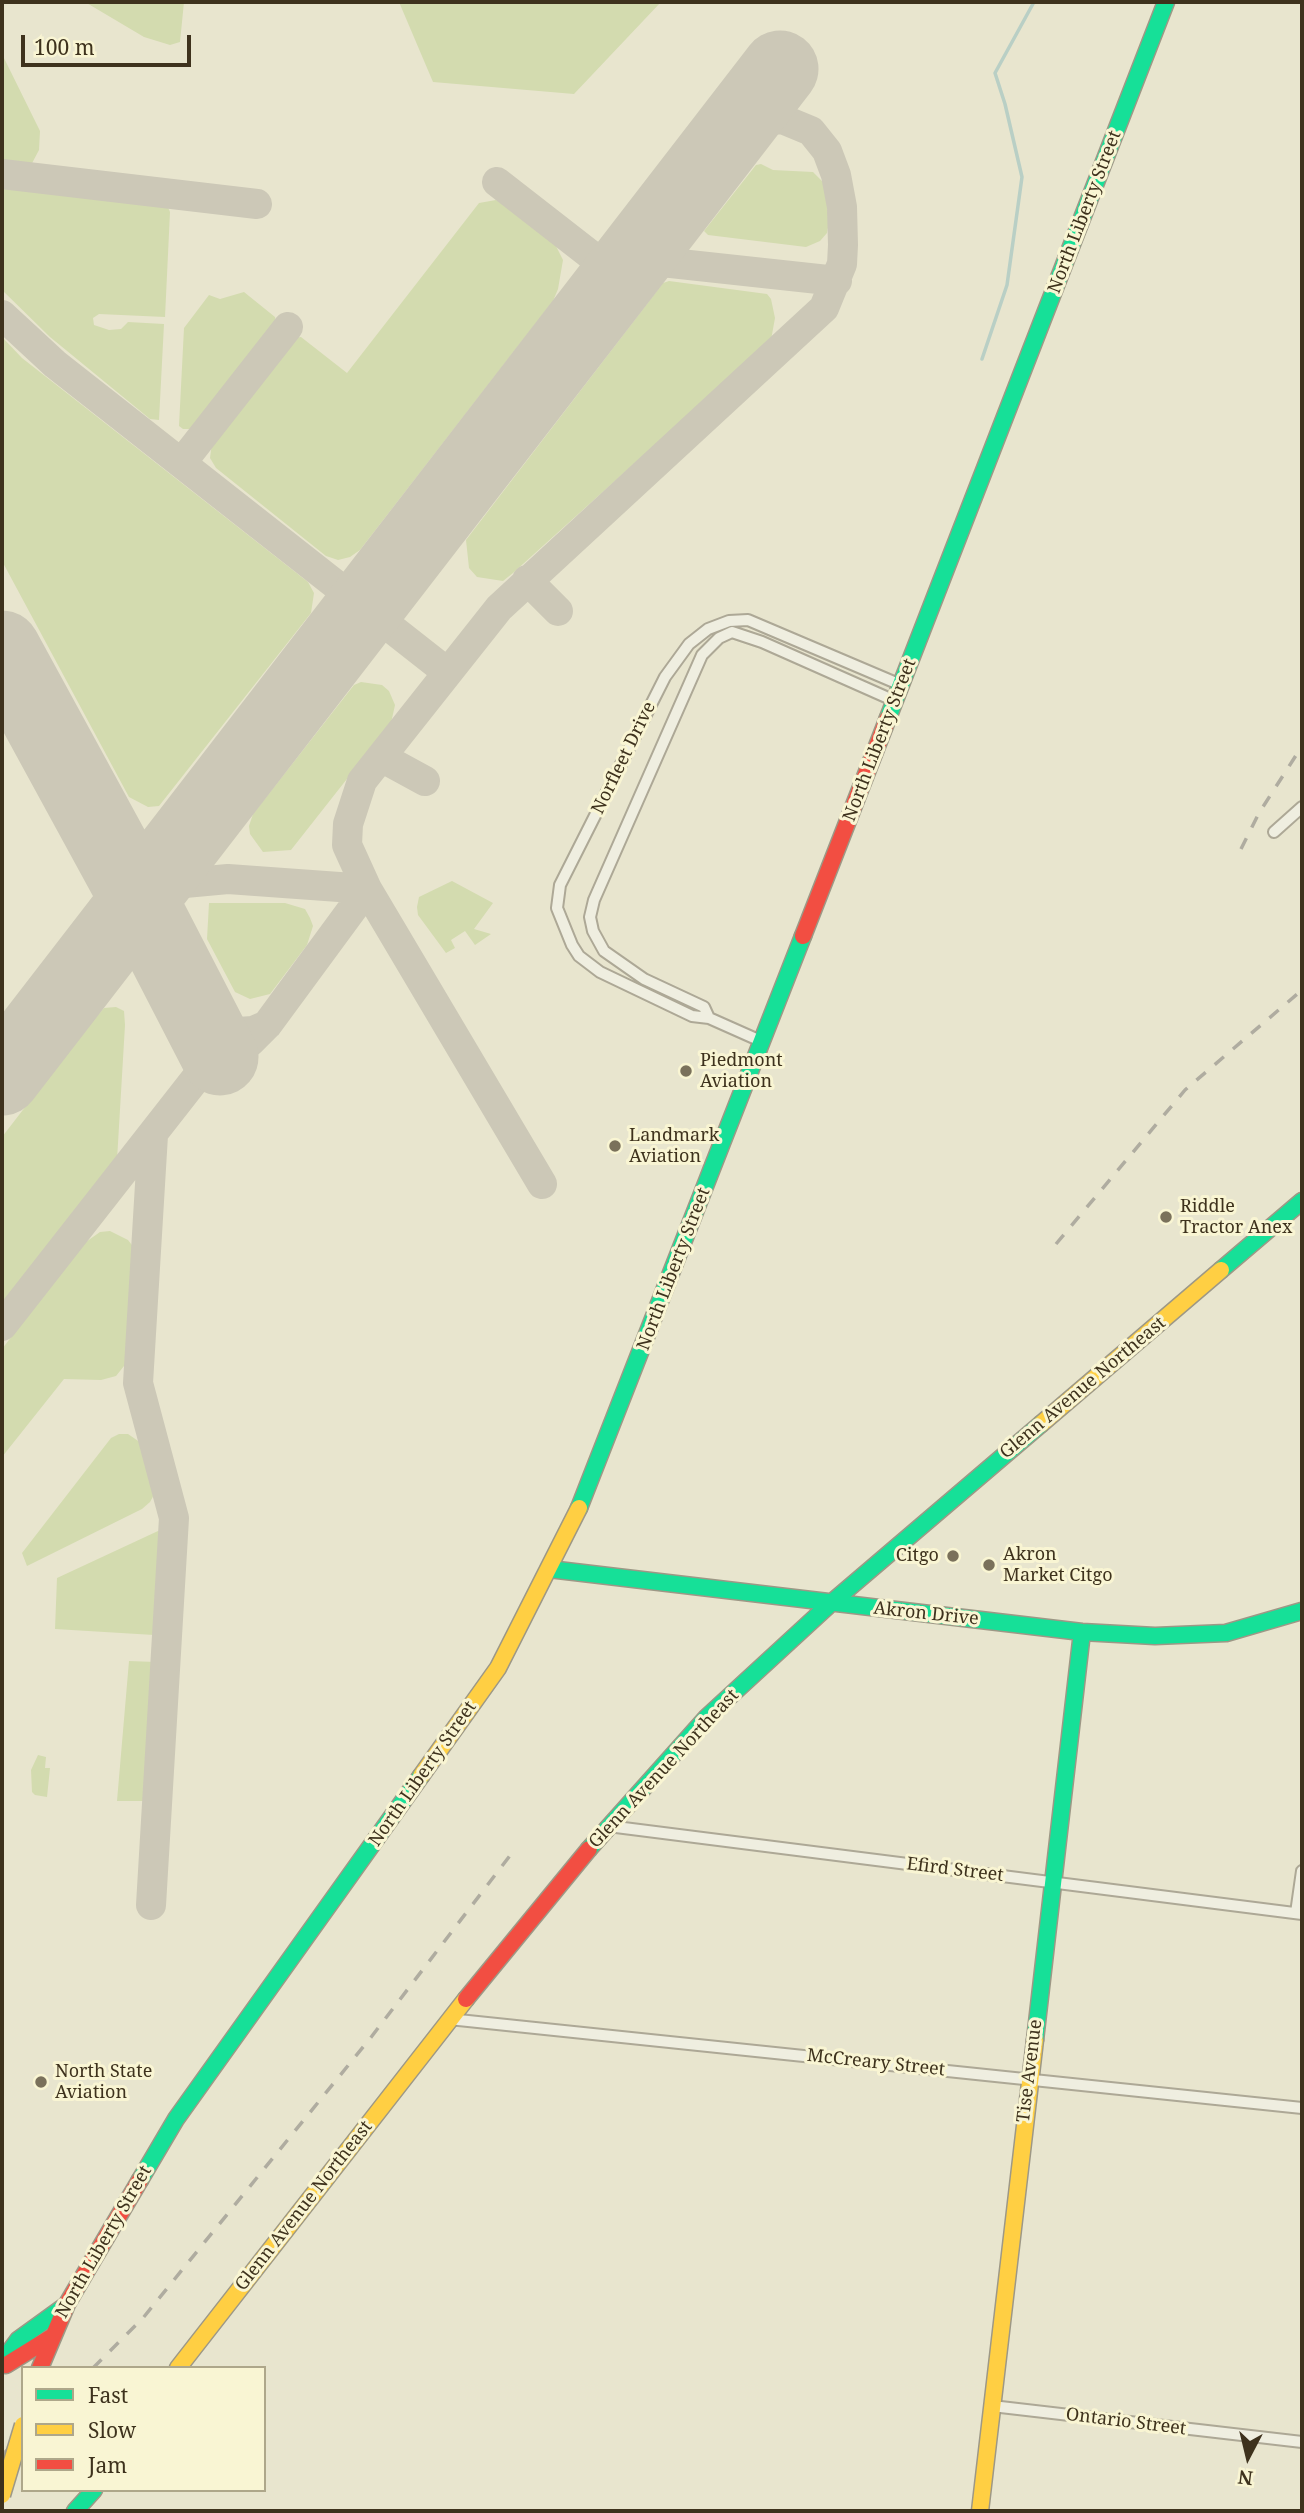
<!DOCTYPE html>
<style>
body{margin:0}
#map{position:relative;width:1304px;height:2513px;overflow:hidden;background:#e8e5ce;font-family:"Noto Serif",serif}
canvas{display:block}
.frame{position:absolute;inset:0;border:4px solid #3e321d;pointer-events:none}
.legend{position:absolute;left:21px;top:2366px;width:245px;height:126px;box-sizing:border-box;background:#f9f5d3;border:2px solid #aea78a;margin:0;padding:9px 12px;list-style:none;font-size:21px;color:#3e321d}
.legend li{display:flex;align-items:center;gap:14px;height:35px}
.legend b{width:35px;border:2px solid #aea78a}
.north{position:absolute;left:1213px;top:2422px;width:70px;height:70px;-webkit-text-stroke:5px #f9f5d3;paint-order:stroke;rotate:187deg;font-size:19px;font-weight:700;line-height:28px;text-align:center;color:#3e321d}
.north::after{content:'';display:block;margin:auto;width:24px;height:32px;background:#3e321d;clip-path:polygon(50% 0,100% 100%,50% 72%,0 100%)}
.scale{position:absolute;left:21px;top:35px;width:170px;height:32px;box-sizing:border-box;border:4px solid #3e321d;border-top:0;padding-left:9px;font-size:21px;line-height:24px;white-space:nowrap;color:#3e321d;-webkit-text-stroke:5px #f9f5d3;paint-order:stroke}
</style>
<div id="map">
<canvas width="1304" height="2513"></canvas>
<div class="frame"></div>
<ul class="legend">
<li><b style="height:9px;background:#16e098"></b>Fast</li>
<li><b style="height:9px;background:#ffcf43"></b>Slow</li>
<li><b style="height:9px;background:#f24e42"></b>Jam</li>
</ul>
<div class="north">N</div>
<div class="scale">100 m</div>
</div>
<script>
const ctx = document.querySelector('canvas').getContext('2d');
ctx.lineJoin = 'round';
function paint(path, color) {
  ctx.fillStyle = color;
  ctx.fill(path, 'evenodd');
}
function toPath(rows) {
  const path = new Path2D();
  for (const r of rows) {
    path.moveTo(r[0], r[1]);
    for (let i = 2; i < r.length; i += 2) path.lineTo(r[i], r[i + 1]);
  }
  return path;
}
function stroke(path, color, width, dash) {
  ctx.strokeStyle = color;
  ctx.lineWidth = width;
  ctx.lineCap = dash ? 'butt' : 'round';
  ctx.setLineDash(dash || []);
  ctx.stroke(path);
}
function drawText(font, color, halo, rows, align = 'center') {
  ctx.font = font + ' "Noto Serif",serif';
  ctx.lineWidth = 6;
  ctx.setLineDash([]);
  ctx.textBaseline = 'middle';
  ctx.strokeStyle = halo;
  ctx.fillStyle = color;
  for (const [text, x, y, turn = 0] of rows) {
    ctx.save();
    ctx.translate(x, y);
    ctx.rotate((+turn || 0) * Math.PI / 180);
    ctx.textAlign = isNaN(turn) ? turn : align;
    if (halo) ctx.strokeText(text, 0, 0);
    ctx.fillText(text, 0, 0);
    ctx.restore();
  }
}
const green = toPath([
 [85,2,184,2,180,42,170,45,144,37],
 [399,2,661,2,574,94,433,82],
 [2,54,40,131,39,150,30,167,2,164],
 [761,164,773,170,813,172,825,184,829,222,827,233,820,241,806,247,708,235,704,231,756,165],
 [2,183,167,205,170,212,165,317,99,314,93,318,94,325,109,330,121,329,128,322,164,324,159,420,150,419,50,337,2,290],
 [496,200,531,220,551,236,563,260,558,289,553,301,360,550,350,557,338,560,326,556,216,468,210,458,212,443,291,338,301,337,347,373,479,203],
 [669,281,767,294,771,299,775,318,771,340,513,573,503,581,477,577,469,568,466,540,663,283],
 [244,292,275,317,277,327,201,424,195,429,183,429,179,426,184,328,209,295,220,299],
 [2,337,22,358,308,582,314,593,311,613,159,806,148,807,129,797,2,561],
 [361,682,382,685,389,691,395,705,391,723,291,850,263,852,250,834,249,826,253,814,354,685],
 [452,881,493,903,474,929,491,934,475,945,465,931,451,940,455,948,446,953,418,915,417,907,419,897],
 [209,903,285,903,305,909,310,918,313,926,307,945,270,994,250,999,235,992,207,939],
 [116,1007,124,1011,125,1025,117,1160,2,1308,2,1137,83,1032,104,1008],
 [110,1231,128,1240,135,1249,132,1356,116,1376,101,1380,64,1379,2,1457,2,1349,83,1244,100,1232],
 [119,1434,128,1434,144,1445,155,1493,150,1502,142,1509,27,1566,22,1553,111,1438],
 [158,1531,163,1533,163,1540,154,1635,55,1629,57,1578],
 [129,1661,156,1662,146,1801,117,1801],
 [38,1755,46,1757,45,1768,50,1768,47,1797,35,1795,32,1792,31,1770]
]);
const stream = toPath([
 [982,359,1007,285,1022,177,1005,104,995,73,1034,2]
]);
const taxiway = toPath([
 [2,174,257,204],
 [497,182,619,277],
 [634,259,837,281],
 [2,315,55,364,447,672],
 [183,461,288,327],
 [527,580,558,611],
 [381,757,425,781],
 [93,817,130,854,160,873,193,877],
 [139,900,174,884,228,879,367,889,542,1184],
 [193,1007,219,1024,238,1032,253,1031,267,1025],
 [2,1326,204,1068,250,1042,267,1025,367,889,347,845,348,824,362,781,499,608,824,308,842,264,843,245,842,207,836,175,827,151,811,131,782,119,758,121,727,138],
 [151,1905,174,1518,138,1383,153,1135]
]);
const runway = toPath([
 [2,649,139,900,220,1057],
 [2,1077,780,69]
]);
const street = toPath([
 [1274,832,1302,807],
 [709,1018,704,1007,644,979,604,951,593,931,590,917,594,900,702,655,719,638,732,632,762,642,895,701],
 [763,1042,709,1018,692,1016,600,972,579,956,572,945,557,908,560,885,665,677,689,644,708,629,729,621,748,620,901,685],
 [608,1826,1302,1914],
 [1296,1913,1302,1871],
 [449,2019,1302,2108],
 [992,2406,1302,2442]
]);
const fast = toPath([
 [888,718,1166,2],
 [1221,1270,1302,1201],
 [579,1508,803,936],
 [549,1569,1082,1632,1155,1636,1226,1633,1302,1611],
 [589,1849,706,1718,830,1604,1041,1424],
 [1035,2040,1082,1632],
 [140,2180,176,2119,421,1776],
 [2,2362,18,2340,65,2306],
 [75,2511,94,2490]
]);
const slow = toPath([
 [1041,1424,1221,1270],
 [421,1776,498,1668,579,1508],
 [178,2368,466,1999],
 [980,2511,1035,2040]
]);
const jam = toPath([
 [803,936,888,718],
 [466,1999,589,1849],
 [6,2365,53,2336],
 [40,2368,67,2304,140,2180]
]);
const rail = toPath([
 [1241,849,1259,813,1302,746],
 [1056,1244,1185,1090,1302,990],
 [93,2368,143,2318,372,2036,515,1849],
 [2,2455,23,2435]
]);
const slowBridge = toPath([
 [2,2495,23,2425]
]);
const markers = [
 [686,1071,7,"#7a715b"],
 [615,1146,7,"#7a715b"],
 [1166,1217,7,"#7a715b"],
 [953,1556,7,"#7a715b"],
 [989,1565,7,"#7a715b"],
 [41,2082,7,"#7a715b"]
];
const streetNames = [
 ["North Liberty Street",1085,212,-69],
 ["North Liberty Street",880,740,-69],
 ["Norfleet Drive",624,758,-64],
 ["North Liberty Street",674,1269,-69],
 ["Glenn Avenue Northeast",1083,1388,-40],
 ["Akron Drive",926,1614,6],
 ["Glenn Avenue Northeast",664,1769,-47],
 ["North Liberty Street",423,1774,-55],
 ["Efird Street",955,1870,7],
 ["McCreary Street",876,2063,6],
 ["Tise Avenue",1030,2071,-83],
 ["Glenn Avenue Northeast",304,2206,-52],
 ["North Liberty Street",104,2242,-60],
 ["Ontario Street",1126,2422,7]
];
const poiNames = [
 ["Piedmont",700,1061],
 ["Aviation",700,1082],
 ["Landmark",629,1136],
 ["Aviation",629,1157],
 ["Riddle",1180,1207],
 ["Tractor Anex",1180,1228],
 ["Akron",1003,1555],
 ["Market Citgo",1003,1576],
 ["Citgo",939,1556,"right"],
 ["North State",55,2072],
 ["Aviation",55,2093]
];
paint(green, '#d3dbaf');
stroke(stream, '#b9cfc5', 3.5);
stroke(taxiway, '#ccc8b7', 30);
stroke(runway, '#ccc8b7', 77);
stroke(street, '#ada896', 14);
stroke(fast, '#9d9886', 19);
stroke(slow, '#9d9886', 19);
stroke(jam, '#9d9886', 19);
stroke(street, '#efeee0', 10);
stroke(fast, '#16e098', 16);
stroke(slow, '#ffcf43', 16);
stroke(jam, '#f24e42', 16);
stroke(rail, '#afaca0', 3.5, [12, 12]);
stroke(slowBridge, '#9d9886', 19, []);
stroke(slowBridge, '#ffcf43', 16);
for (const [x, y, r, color] of markers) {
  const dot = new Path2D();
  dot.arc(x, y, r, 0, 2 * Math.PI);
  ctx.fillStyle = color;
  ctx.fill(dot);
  stroke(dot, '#f9f5d3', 2.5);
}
drawText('18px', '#3e321d', '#f9f5d3', streetNames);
drawText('18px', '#3e321d', '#f9f5d3', poiNames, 'left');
</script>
